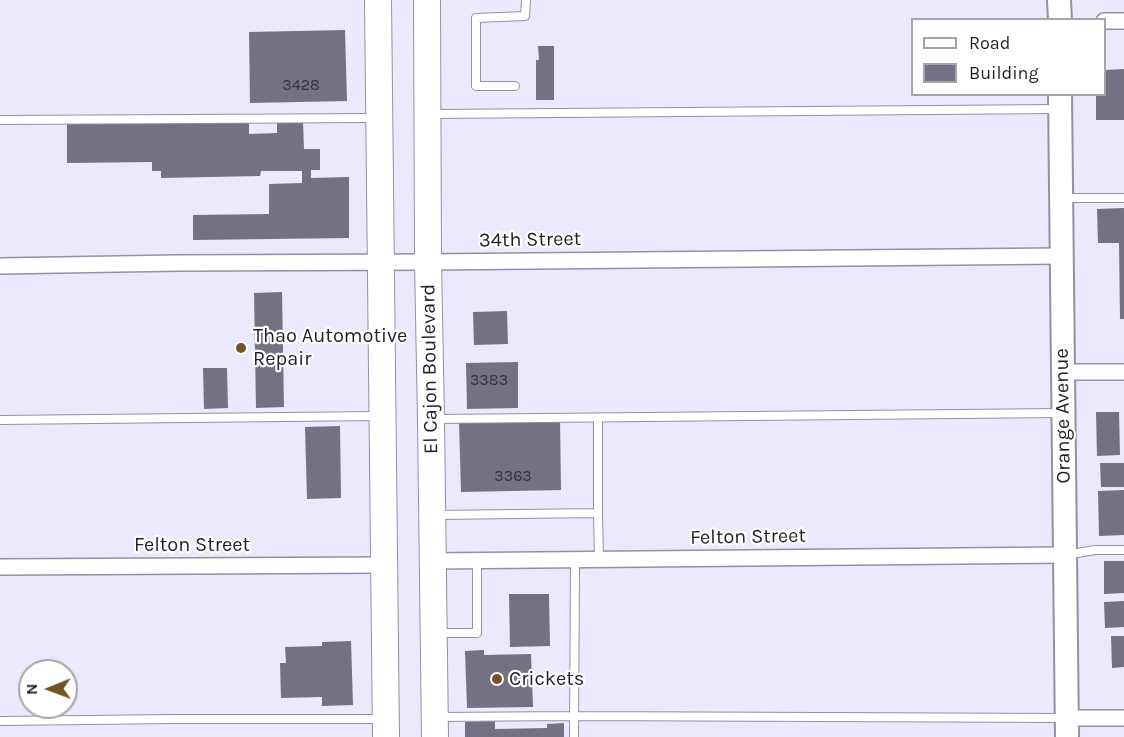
<!DOCTYPE html>
<style>
body{margin:0}
#map{position:relative;width:1124px;height:737px;overflow:hidden;background:#ebe9fe;font-family:Karla,sans-serif}
canvas{display:block}
.legend{position:absolute;left:911px;top:18px;width:195px;height:78px;box-sizing:border-box;background:#fff;border:2px solid #a5a5a8;margin:0;padding:8px 10px;list-style:none;font-size:18px;color:#1f1f26}
.legend li{display:flex;align-items:center;gap:12px;height:30px}
.legend b{width:30px;border:2px solid #a5a5a8}
.north{position:absolute;left:18px;top:659px;width:60px;height:60px;box-sizing:border-box;background:#fff;border:2px solid #a5a5a8;border-radius:50%;rotate:269deg;font-size:16px;font-weight:700;line-height:24px;text-align:center;color:#1f1f26}
.north::after{content:'';display:block;margin:auto;width:21px;height:27px;background:#6f5526;clip-path:polygon(50% 0,100% 100%,50% 72%,0 100%)}
</style>
<div id="map">
<canvas width="1124" height="737"></canvas>
<ul class="legend">
<li><b style="height:8px;background:#fff"></b>Road</li>
<li><b style="height:16px;background:#737183"></b>Building</li>
</ul>
<div class="north">N</div>
</div>
<script>
const ctx = document.querySelector('canvas').getContext('2d');
ctx.lineJoin = 'round';
function paint(path, color) {
  ctx.fillStyle = color;
  ctx.fill(path, 'evenodd');
}
function toPath(rows) {
  const path = new Path2D();
  for (const r of rows) {
    path.moveTo(r[0], r[1]);
    for (let i = 2; i < r.length; i += 2) path.lineTo(r[i], r[i + 1]);
  }
  return path;
}
function stroke(path, color, width, dash) {
  ctx.strokeStyle = color;
  ctx.lineWidth = width;
  ctx.lineCap = dash ? 'butt' : 'round';
  ctx.setLineDash(dash || []);
  ctx.stroke(path);
}
function drawText(font, color, halo, rows, align = 'center') {
  ctx.font = font + ' Karla,sans-serif';
  ctx.lineWidth = 4.5;
  ctx.setLineDash([]);
  ctx.textBaseline = 'middle';
  ctx.strokeStyle = halo;
  ctx.fillStyle = color;
  for (const [text, x, y, turn = 0] of rows) {
    ctx.save();
    ctx.translate(x, y);
    ctx.rotate((+turn || 0) * Math.PI / 180);
    ctx.textAlign = isNaN(turn) ? turn : align;
    if (halo) ctx.strokeText(text, 0, 0);
    ctx.fillText(text, 0, 0);
    ctx.restore();
  }
}
const building = toPath([
 [345,30,347,101,250,103,249,32],
 [538,46,554,46,554,100,536,100,536,60,539,60],
 [1124,69,1124,120,1096,120,1096,94,1104,94,1104,70],
 [303,121,304,149,320,149,320,170,311,170,311,178,349,177,349,238,193,240,193,215,269,214,269,184,302,183,302,171,261,171,260,176,161,178,161,171,152,171,152,162,67,163,67,124,249,122,249,134,277,133,277,122],
 [1124,208,1124,319,1120,319,1119,243,1098,243,1097,209],
 [282,292,284,407,256,408,254,293],
 [507,311,508,344,474,345,473,312],
 [518,362,518,408,467,409,466,363],
 [203,368,227,368,228,408,204,409],
 [1096,412,1119,412,1120,455,1097,456],
 [560,420,561,490,461,492,459,421],
 [340,426,341,498,307,499,305,427],
 [1100,463,1124,463,1124,487,1101,487],
 [1124,490,1124,535,1099,536,1098,491],
 [1104,561,1124,561,1124,593,1104,594],
 [509,594,549,594,550,646,510,647],
 [1124,601,1124,627,1105,628,1104,602],
 [1111,636,1124,636,1124,667,1112,668],
 [351,641,353,705,322,706,322,697,281,698,280,663,286,663,285,647,322,646,322,642],
 [484,650,484,655,531,654,533,707,467,708,465,651],
 [495,721,495,729,547,728,547,724,564,723,564,737,465,737,465,722]
]);
const lane = toPath([
 [515,86,476,86,476,18,525,16,526,0],
 [432,114,1059,109],
 [0,120,376,118],
 [1063,198,1124,198],
 [436,419,1062,413],
 [0,420,379,416],
 [598,513,599,560],
 [436,515,598,513,598,418],
 [1066,555,1095,550,1124,550],
 [438,633,477,633,477,561],
 [438,717,574,716,1065,718],
 [0,721,174,719,382,719],
 [574,737,575,560]
]);
const street = toPath([
 [1104,21,1124,21],
 [0,266,178,263,428,262,1061,256],
 [1063,372,1124,372],
 [432,561,1065,555],
 [0,567,384,565],
 [1066,718,1124,718]
]);
const secondary = toPath([
 [1059,0,1060,20],
 [1060,94,1067,737]
]);
const primary = toPath([
 [378,0,386,737],
 [427,0,428,262,431,419,435,737]
]);
const markers = [
 [241,348,6,"#6f5526"],
 [497,679,6,"#6f5526"]
];
const numberNames = [
 ["3428",301,85],
 ["3383",489,380],
 ["3363",513,476]
];
const streetNames = [
 ["34th Street",530,240,-1],
 ["El Cajon Boulevard",430,369,-91],
 ["Orange Avenue",1063,416,-91],
 ["Felton Street",748,537,-1],
 ["Felton Street",192,545]
];
const poiNames = [
 ["Thao Automotive",253,336],
 ["Repair",253,359],
 ["Crickets",509,679]
];
paint(building, '#737183');
stroke(lane, '#9291a3', 10);
stroke(street, '#9291a3', 18);
stroke(secondary, '#9291a3', 26);
stroke(primary, '#9291a3', 28);
stroke(lane, '#fff', 8);
stroke(street, '#fff', 15);
stroke(secondary, '#fff', 22);
stroke(primary, '#fff', 26);
for (const [x, y, r, color] of markers) {
  const dot = new Path2D();
  dot.arc(x, y, r, 0, 2 * Math.PI);
  ctx.fillStyle = color;
  ctx.fill(dot);
  stroke(dot, '#fff', 2);
}
drawText('16px', '#34343d', null, numberNames);
drawText('20px', '#1f1f26', '#fff', streetNames);
drawText('20px', '#1f1f26', '#fff', poiNames, 'left');
</script>
